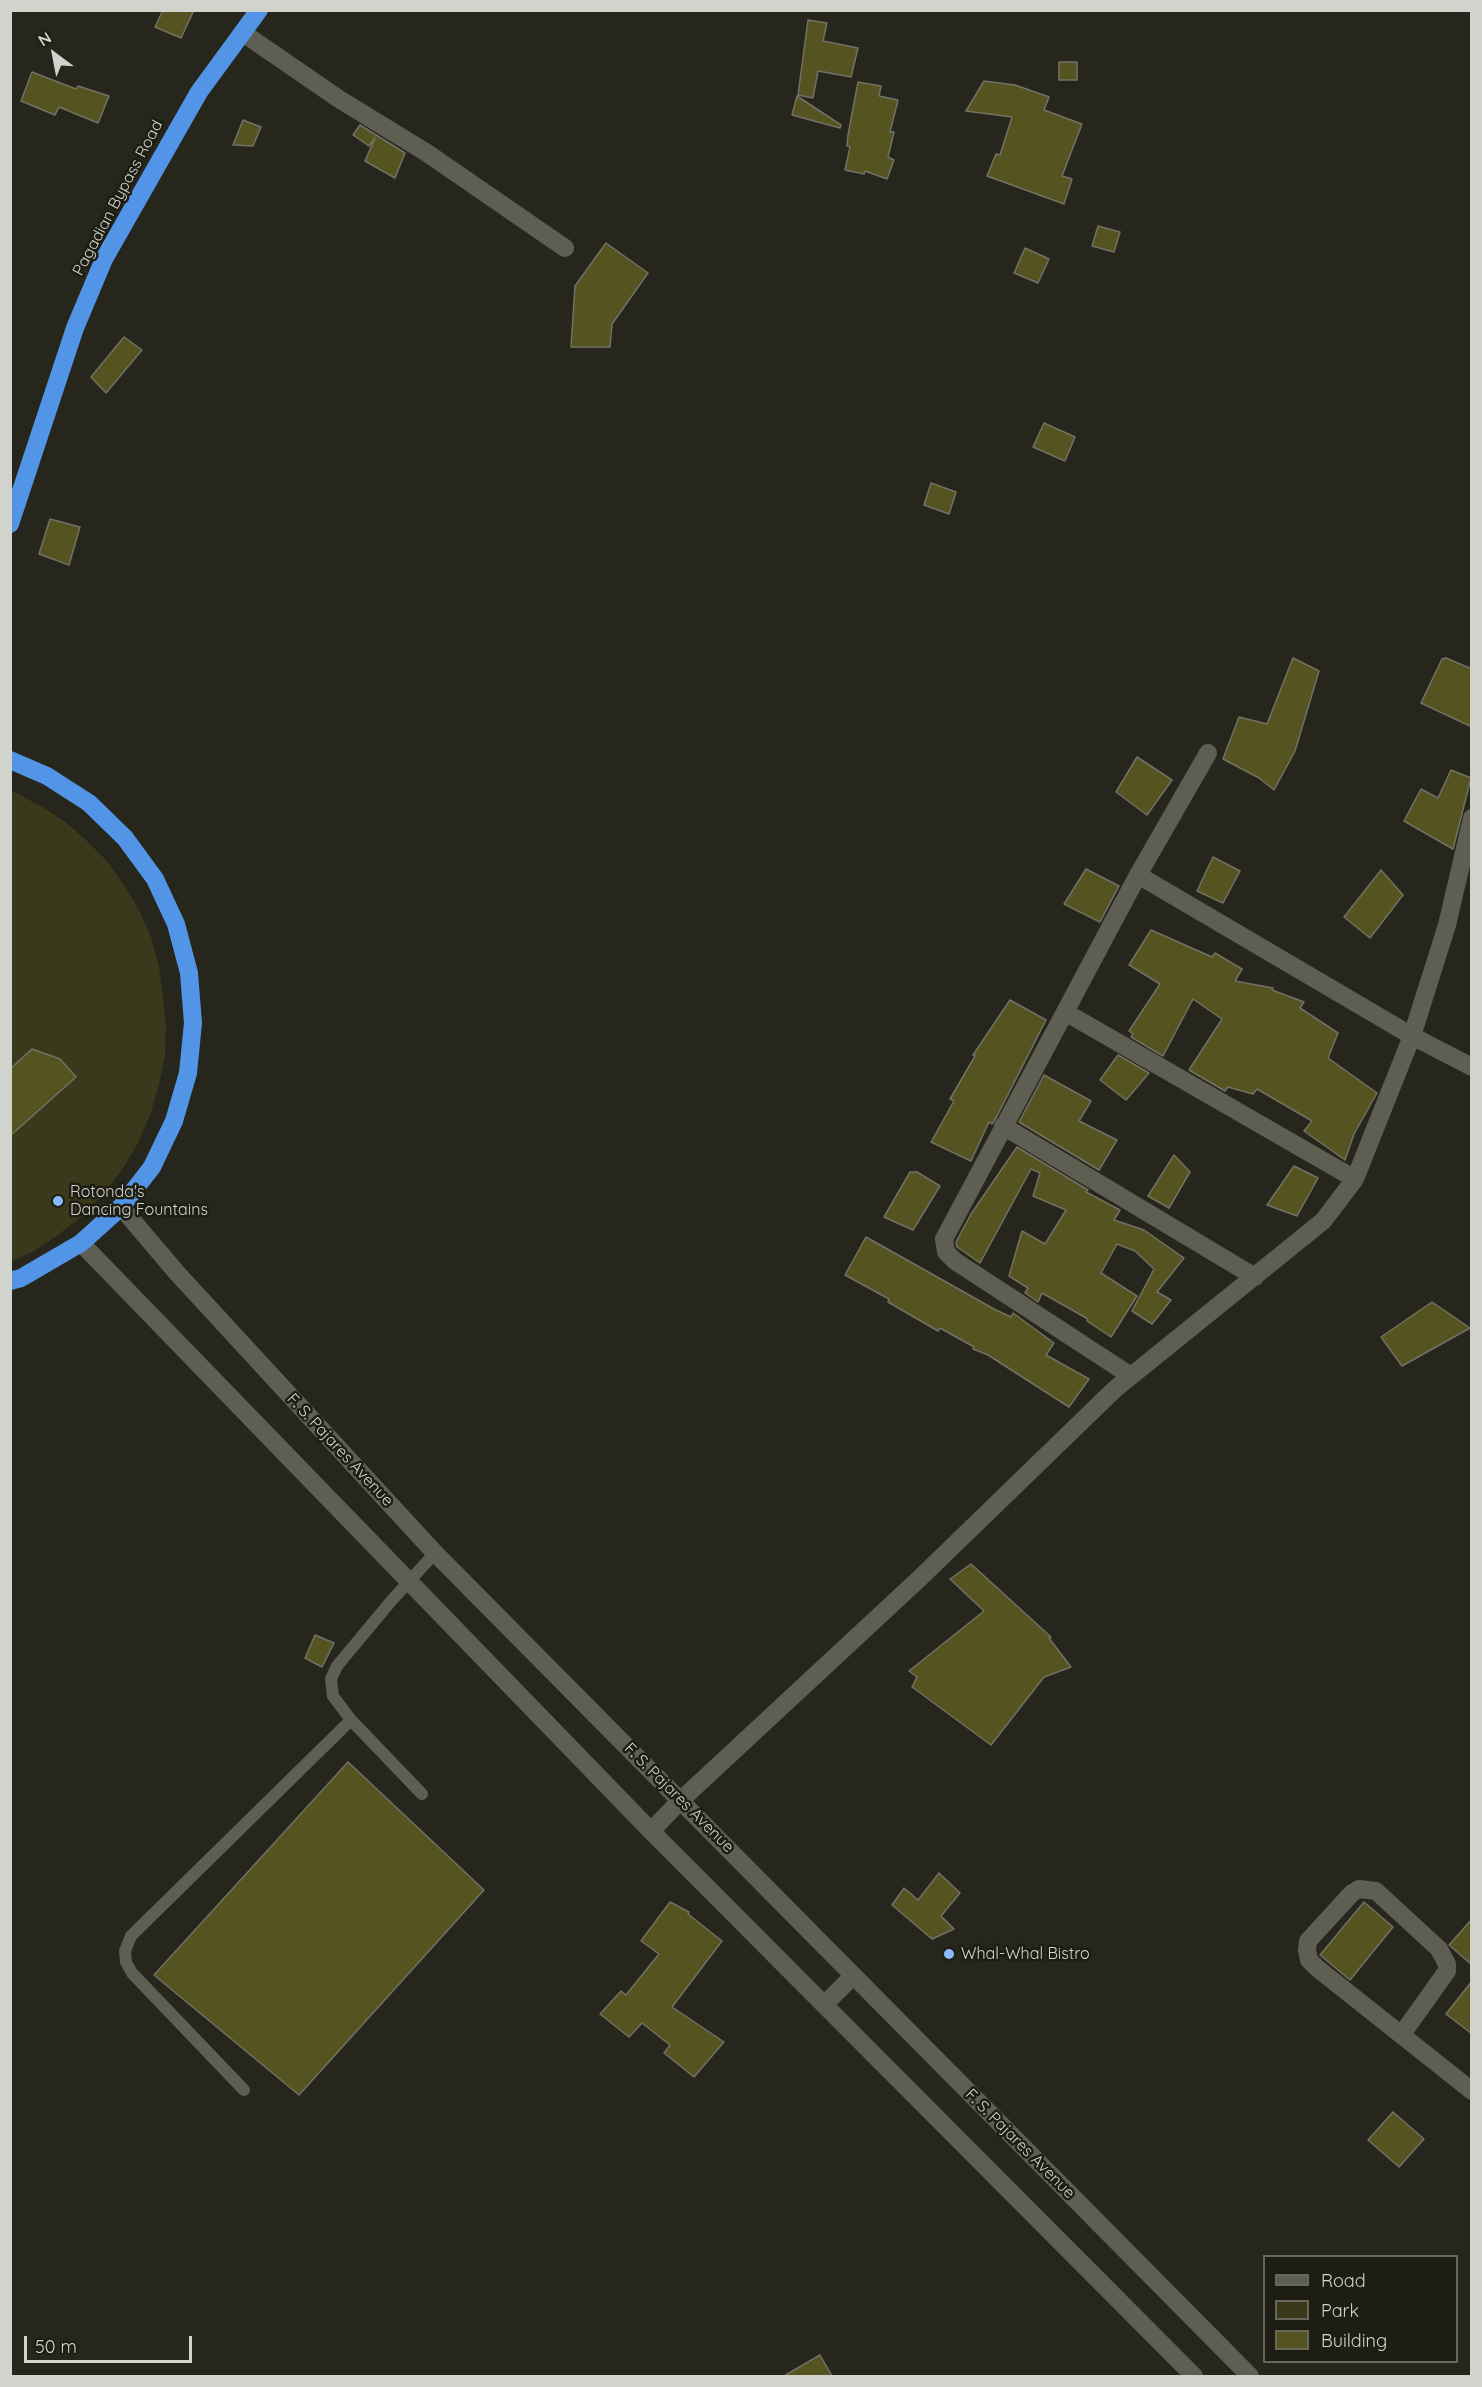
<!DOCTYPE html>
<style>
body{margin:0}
#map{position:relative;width:1482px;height:2387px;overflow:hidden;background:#26261d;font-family:Quicksand,sans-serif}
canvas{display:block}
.frame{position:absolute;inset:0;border:12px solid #d3d3cd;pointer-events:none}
.legend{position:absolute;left:1263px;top:2255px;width:195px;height:108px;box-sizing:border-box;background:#1d1d13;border:2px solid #66665d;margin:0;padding:8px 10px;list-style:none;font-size:18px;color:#d3d3cd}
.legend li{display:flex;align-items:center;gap:12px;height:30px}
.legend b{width:30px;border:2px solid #66665d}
.north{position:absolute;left:24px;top:24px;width:60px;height:60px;-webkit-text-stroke:4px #1d1d13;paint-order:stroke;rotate:328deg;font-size:16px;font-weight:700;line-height:24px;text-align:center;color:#d3d3cd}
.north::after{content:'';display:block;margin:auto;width:21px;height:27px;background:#d3d3cd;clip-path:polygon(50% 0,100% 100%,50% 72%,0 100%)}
.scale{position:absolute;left:24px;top:2336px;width:168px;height:27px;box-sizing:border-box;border:3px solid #d3d3cd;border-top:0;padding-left:8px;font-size:18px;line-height:21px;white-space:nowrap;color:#d3d3cd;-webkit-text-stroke:4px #1d1d13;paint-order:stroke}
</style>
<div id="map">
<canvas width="1482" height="2387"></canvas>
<div class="frame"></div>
<ul class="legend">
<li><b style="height:8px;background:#5e5e53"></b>Road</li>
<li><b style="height:16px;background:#3a391b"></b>Park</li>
<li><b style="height:16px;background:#555421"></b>Building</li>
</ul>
<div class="north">N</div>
<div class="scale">50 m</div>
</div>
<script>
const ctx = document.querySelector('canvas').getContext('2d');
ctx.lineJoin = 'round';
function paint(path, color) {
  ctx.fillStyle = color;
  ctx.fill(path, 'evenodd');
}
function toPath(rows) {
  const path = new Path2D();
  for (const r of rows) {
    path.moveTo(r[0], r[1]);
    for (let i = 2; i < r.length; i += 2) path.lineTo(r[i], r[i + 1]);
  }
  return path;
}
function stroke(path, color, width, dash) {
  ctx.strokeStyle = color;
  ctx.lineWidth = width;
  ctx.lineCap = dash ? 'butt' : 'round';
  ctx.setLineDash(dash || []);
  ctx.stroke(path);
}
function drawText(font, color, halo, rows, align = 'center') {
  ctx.font = font + ' Quicksand,sans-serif';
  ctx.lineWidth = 5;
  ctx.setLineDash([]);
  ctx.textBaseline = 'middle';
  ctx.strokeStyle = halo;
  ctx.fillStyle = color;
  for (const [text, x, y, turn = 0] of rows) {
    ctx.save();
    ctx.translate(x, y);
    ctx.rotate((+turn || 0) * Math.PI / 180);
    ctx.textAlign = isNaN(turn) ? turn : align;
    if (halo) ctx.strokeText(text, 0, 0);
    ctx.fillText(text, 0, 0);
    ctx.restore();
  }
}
const green = toPath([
 [10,790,39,805,64,821,86,840,107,861,124,885,139,910,151,937,159,966,166,1024,165,1055,159,1085,150,1115,138,1143,122,1170,103,1194,82,1216,58,1235,32,1252,11,1262]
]);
const building = toPath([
 [163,10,194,10,181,38,155,27,163,10],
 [808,20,827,23,823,41,858,48,851,77,818,71,813,98,798,95,808,20],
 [1059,62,1077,62,1077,80,1059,80,1059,62],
 [32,72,76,89,78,86,109,96,98,123,59,107,55,115,21,101,32,72],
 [984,81,1015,85,1049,97,1044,110,1082,124,1062,176,1072,179,1064,204,987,176,996,154,1000,155,1012,117,966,111,984,81],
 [858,82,881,86,879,96,898,100,890,132,894,132,888,157,894,160,887,179,865,171,864,174,845,170,850,147,847,146,848,135,858,82],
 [797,96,841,125,840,128,792,115,797,96],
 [243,120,261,127,253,146,233,145,243,120],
 [360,125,405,153,395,178,365,161,375,138,369,146,353,135,360,125],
 [1098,226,1120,232,1114,252,1092,246,1098,226],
 [606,243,648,273,612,324,610,347,571,347,575,286,606,243],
 [1025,248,1049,259,1038,283,1014,273,1025,248],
 [124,337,142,350,106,393,91,377,124,337],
 [1044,423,1075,437,1065,461,1033,447,1044,423],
 [931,483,956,492,949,514,924,505,931,483],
 [50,519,80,527,69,565,39,554,50,519],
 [1293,658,1319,671,1295,751,1274,790,1259,778,1223,759,1239,717,1267,724,1293,658],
 [1446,658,1472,669,1472,727,1421,703,1442,659,1446,658],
 [1137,757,1172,780,1147,815,1116,792,1137,757],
 [1451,770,1471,778,1453,849,1404,821,1421,789,1438,798,1451,770],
 [1213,857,1240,871,1223,903,1197,891,1213,857],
 [1086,869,1119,886,1100,922,1064,904,1086,869],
 [1381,870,1403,895,1370,938,1344,917,1381,870],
 [1151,930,1212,957,1215,953,1242,969,1235,981,1273,988,1272,990,1304,1002,1300,1008,1338,1033,1328,1058,1377,1093,1354,1134,1345,1160,1304,1131,1312,1121,1257,1089,1253,1094,1228,1087,1225,1091,1189,1070,1222,1019,1193,999,1163,1056,1131,1037,1133,1034,1129,1031,1160,984,1129,965,1151,930],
 [1010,1000,1046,1020,996,1118,992,1124,989,1122,971,1161,931,1142,954,1101,950,1099,975,1056,973,1055,1010,1000],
 [32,1049,60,1059,76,1077,10,1136,10,1069,32,1049],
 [1118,1055,1149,1073,1126,1100,1100,1080,1118,1055],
 [1044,1075,1091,1101,1079,1121,1117,1140,1099,1170,1019,1122,1044,1075],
 [1017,1147,1088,1190,1086,1192,1120,1210,1114,1220,1144,1230,1184,1258,1157,1292,1171,1300,1152,1324,1132,1311,1154,1269,1135,1251,1117,1244,1101,1273,1137,1296,1111,1337,1087,1321,1088,1319,1042,1293,1038,1302,1025,1293,1028,1288,1009,1276,1022,1231,1045,1244,1066,1210,1033,1196,1040,1173,1031,1169,980,1263,957,1247,956,1242,971,1214,1017,1147],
 [1174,1155,1190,1172,1169,1208,1148,1196,1174,1155],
 [1294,1166,1318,1178,1297,1216,1267,1205,1294,1166],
 [910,1172,917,1172,940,1186,913,1230,884,1217,910,1172],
 [866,1237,994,1309,1011,1317,1013,1313,1054,1343,1046,1355,1089,1379,1069,1407,988,1355,973,1349,974,1347,940,1328,938,1331,888,1302,889,1299,845,1275,866,1237],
 [1432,1302,1470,1328,1402,1366,1381,1337,1432,1302],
 [971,1564,1051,1637,1049,1638,1071,1667,1044,1677,991,1745,912,1687,917,1677,909,1671,984,1611,950,1579,971,1564],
 [315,1635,334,1643,322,1667,305,1658,315,1635],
 [348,1762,484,1890,299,2095,154,1975,348,1762],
 [939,1873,960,1893,941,1916,954,1929,932,1939,892,1905,904,1888,918,1900,939,1873],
 [670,1902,689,1912,688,1914,722,1941,672,2007,724,2042,694,2077,664,2053,670,2045,642,2023,629,2037,600,2014,621,1991,626,1995,659,1954,641,1941,670,1902],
 [1364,1902,1393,1927,1350,1980,1320,1955,1364,1902],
 [1472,1919,1472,1965,1449,1945,1472,1919],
 [1472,1981,1472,2034,1446,2014,1472,1981],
 [1393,2112,1424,2139,1399,2167,1368,2140,1393,2112],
 [820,2355,832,2376,784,2376,820,2355]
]);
const lane = toPath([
 [351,1720,333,1696,331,1679,337,1666,392,1600,435,1553],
 [244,2090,132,1973,126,1962,125,1951,131,1936,351,1720,422,1794]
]);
const street = toPath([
 [243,33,339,99,427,153,565,248],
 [1138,875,1412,1036,1472,1067],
 [1065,1012,1355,1179],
 [1003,1126,1255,1277],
 [1131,1376,955,1261,946,1252,944,1239,1138,875,1208,753],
 [651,1831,681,1800,920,1578,1115,1389,1323,1221,1355,1179,1412,1036,1447,925,1472,818],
 [1402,2034,1447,1971,1447,1964,1439,1949,1376,1891,1359,1889,1352,1893,1308,1941,1307,1950,1309,1960,1317,1968,1472,2091]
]);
const secondary = toPath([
 [121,1207,177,1273,435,1553,1250,2376],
 [81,1243,651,1831,1194,2376],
 [824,2005,853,1976]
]);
const highway = toPath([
 [10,524,75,328,104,259,199,92,259,10],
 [10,760,47,776,89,803,125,838,155,879,176,924,189,973,193,1023,188,1073,174,1121,152,1167,121,1207,81,1243,21,1278,10,1281]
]);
const markers = [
 [58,1201,6,"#87bbfc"],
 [949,1954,6,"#87bbfc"]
];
const streetNames = [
 ["Pagadian Bypass Road",118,198,-62],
 ["F. S. Pajares Avenue",340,1450,47],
 ["F. S. Pajares Avenue",679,1798,45],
 ["F. S. Pajares Avenue",1020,2144,45]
];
const poiNames = [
 ["Rotonda's",70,1192],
 ["Dancing Fountains",70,1210],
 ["Whal-Whal Bistro",961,1954]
];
paint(green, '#3a391b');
paint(building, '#555421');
stroke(building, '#717166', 1.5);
stroke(lane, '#5e5e53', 12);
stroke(street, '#5e5e53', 18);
stroke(secondary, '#5e5e53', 18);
stroke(highway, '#5295e7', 18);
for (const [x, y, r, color] of markers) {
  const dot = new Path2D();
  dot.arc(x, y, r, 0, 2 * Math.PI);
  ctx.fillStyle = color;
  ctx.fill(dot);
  stroke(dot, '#1d1d13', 2);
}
drawText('16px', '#d3d3cd', '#1d1d13', streetNames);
drawText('16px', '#d3d3cd', '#1d1d13', poiNames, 'left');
</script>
